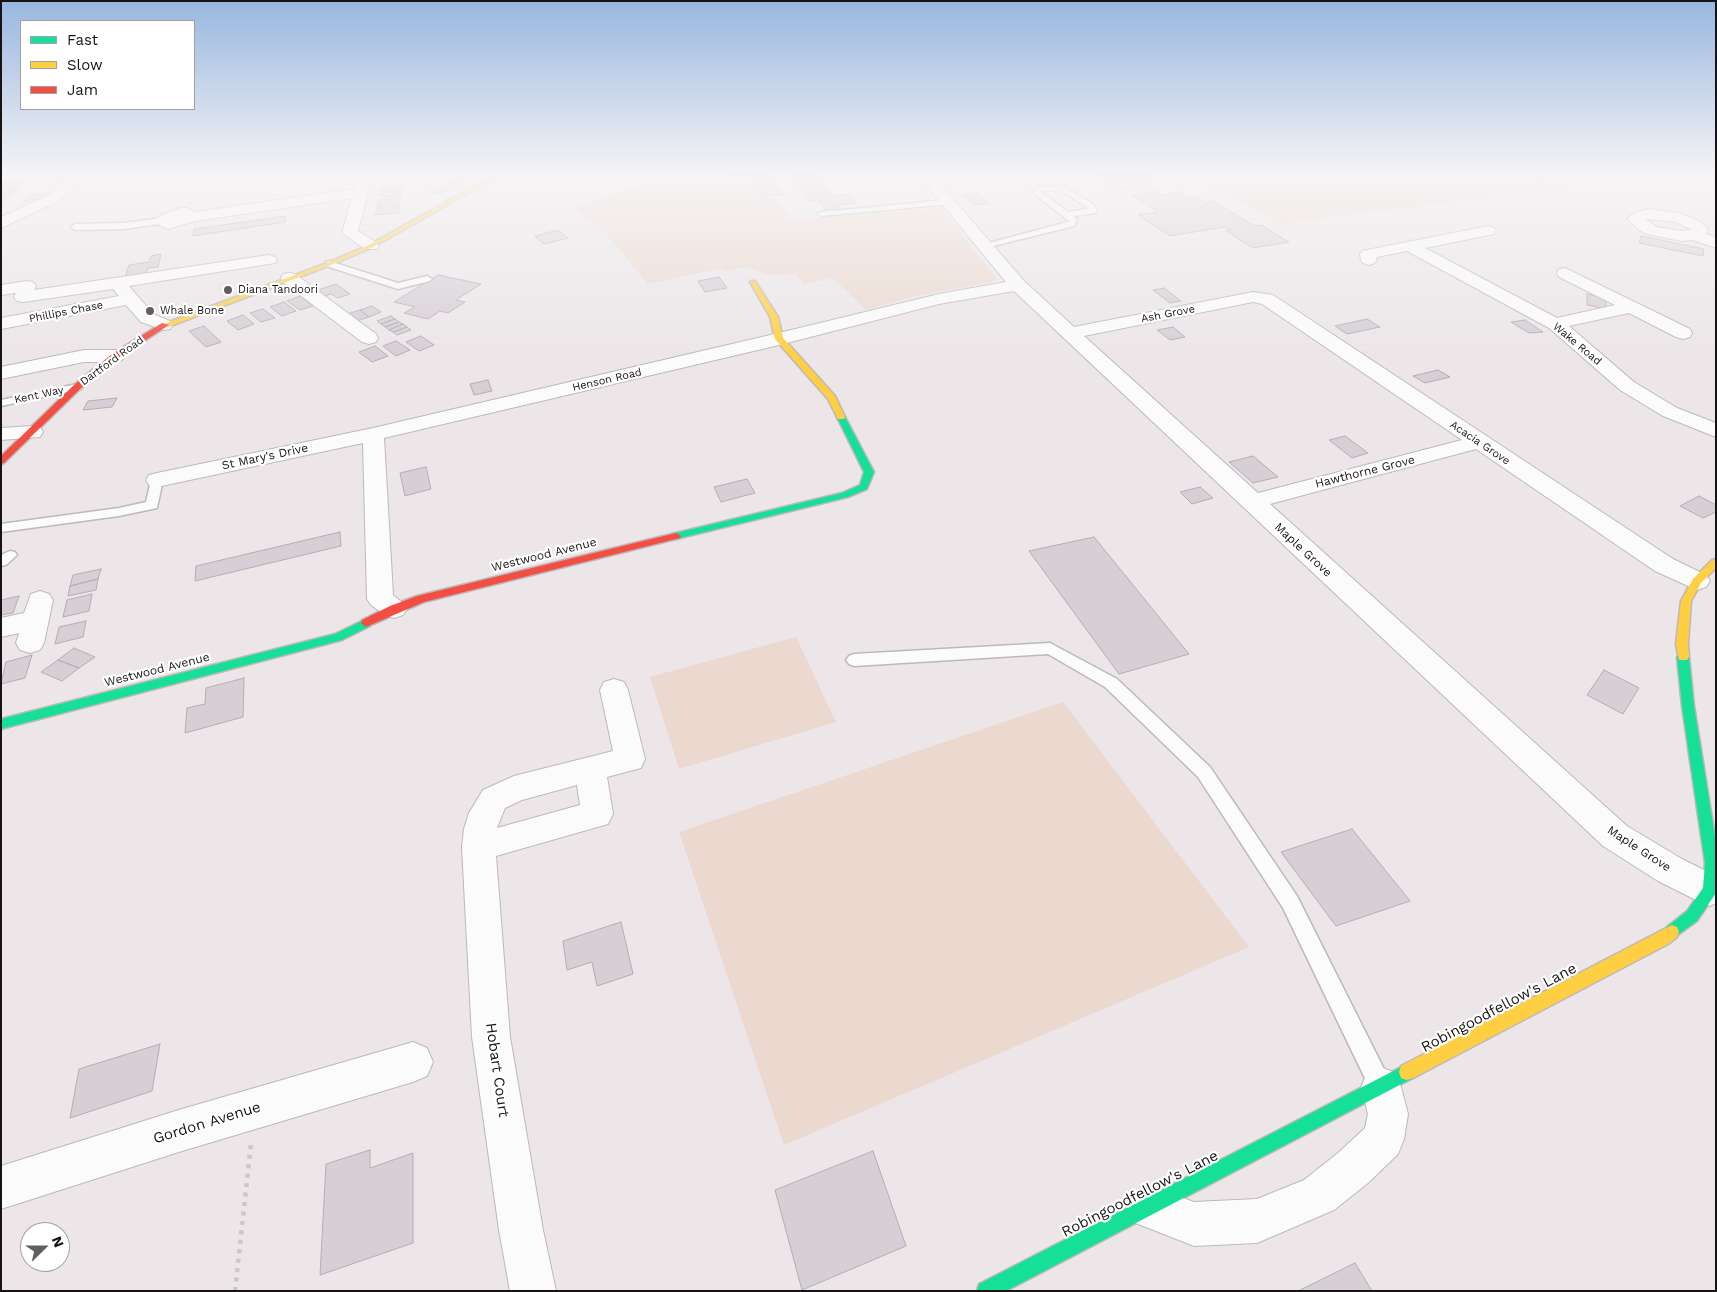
<!DOCTYPE html>
<style>
body{margin:0}
#map{position:relative;width:1717px;height:1292px;overflow:hidden;background:#ece6e9;font-family:"Work Sans",sans-serif}
canvas{display:block}
.frame{position:absolute;inset:0;border:2px solid #171315;pointer-events:none}
.legend{position:absolute;left:20px;top:20px;width:175px;height:90px;box-sizing:border-box;background:#fff;border:1px solid #a2a1a1;margin:0;padding:6px 9px;list-style:none;font-size:15px;color:#171315}
.legend li{display:flex;align-items:center;gap:10px;height:25px}
.legend b{width:25px;border:1px solid #a2a1a1}
.north{position:absolute;left:20px;top:1222px;width:50px;height:50px;box-sizing:border-box;background:#fff;border:1px solid #a2a1a1;border-radius:50%;rotate:68deg;font-size:14px;font-weight:700;line-height:20px;text-align:center;color:#171315}
.north::after{content:'';display:block;margin:auto;width:18px;height:22px;background:#625d5f;clip-path:polygon(50% 0,100% 100%,50% 72%,0 100%)}
</style>
<div id="map">
<canvas width="1717" height="1292"></canvas>
<div class="frame"></div>
<ul class="legend">
<li><b style="height:6px;background:#16e098"></b>Fast</li>
<li><b style="height:6px;background:#ffcf43"></b>Slow</li>
<li><b style="height:6px;background:#f24e42"></b>Jam</li>
</ul>
<div class="north">N</div>
</div>
<script>
const ctx = document.querySelector('canvas').getContext('2d');
ctx.lineJoin = 'round';
function paint(path, color) {
  ctx.fillStyle = color;
  ctx.fill(path, 'evenodd');
}
function toPath(rows) {
  const path = new Path2D();
  for (const r of rows) {
    path.moveTo(r[0], r[1]);
    for (let i = 2; i < r.length; i += 2) path.lineTo(r[i], r[i + 1]);
  }
  return path;
}
function stroke(path, color, width, dash) {
  ctx.strokeStyle = color;
  ctx.lineWidth = width;
  ctx.lineCap = dash ? 'butt' : 'round';
  ctx.setLineDash(dash || []);
  ctx.stroke(path);
}
function drawText(font, color, halo, rows, align = 'center') {
  ctx.font = font + ' "Work Sans",sans-serif';
  ctx.lineWidth = 4.5;
  ctx.setLineDash([]);
  ctx.textBaseline = 'middle';
  ctx.strokeStyle = halo;
  ctx.fillStyle = color;
  for (const [text, x, y, turn = 0] of rows) {
    ctx.save();
    ctx.translate(x, y);
    ctx.rotate((+turn || 0) * Math.PI / 180);
    ctx.textAlign = isNaN(turn) ? turn : align;
    if (halo) ctx.strokeText(text, 0, 0);
    ctx.fillText(text, 0, 0);
    ctx.restore();
  }
}
const green = toPath([
 [668,176,702,176,704,180,723,178,725,183,749,181,757,198,778,197,791,220,941,208,997,279,992,282,916,296,866,310,833,278,804,284,796,274,770,275,746,267,725,271,722,268,648,284,605,232,574,208],
 [1196,176,1542,176,1567,187,1279,224],
 [796,637,836,722,679,769,650,677],
 [1063,702,1249,947,784,1145,679,832]
]);
const river = toPath([
 [7,176,32,176,9,198,1,200,1,180,7,176]
]);
const building = toPath([
 [57,176,74,176,71,179,53,181,57,176],
 [457,176,470,178,462,183,445,183,457,176],
 [725,176,773,176,783,194,759,197,750,178,727,180,725,176],
 [793,176,820,176,832,196,849,194,856,203,838,205,840,209,825,210,819,200,807,201,793,176],
 [1097,176,1155,176,1157,177,1151,178,1158,182,1119,190,1110,184,1107,185,1098,179,1102,179,1097,176],
 [403,183,402,188,383,190,384,185,403,183],
 [440,186,451,188,442,193,431,192,440,186],
 [401,190,399,196,385,197,385,194,380,195,381,191,401,190],
 [1155,191,1161,195,1178,192,1187,198,1196,197,1206,203,1214,201,1255,226,1261,225,1289,242,1253,248,1226,231,1231,230,1225,227,1170,236,1138,215,1158,212,1132,195,1155,191],
 [50,193,40,201,23,202,33,194,50,193],
 [978,193,989,204,973,205,963,195,978,193],
 [401,198,398,213,375,215,379,200,401,198],
 [285,216,285,222,193,236,194,229,285,216],
 [558,230,568,238,544,244,535,236,558,230],
 [1641,236,1704,249,1703,256,1639,243,1641,236],
 [161,254,158,267,148,268,146,274,125,277,129,265,149,262,151,256,161,254],
 [438,275,481,284,456,300,465,302,448,313,440,311,428,319,404,313,415,307,394,302,438,275],
 [719,277,727,288,705,292,698,281,719,277],
 [336,284,350,294,338,298,331,294,322,297,315,291,336,284],
 [1164,288,1181,301,1170,303,1153,290,1164,288],
 [1587,294,1606,298,1606,309,1587,305,1587,294],
 [300,296,313,306,300,310,287,301,300,296],
 [284,302,296,311,282,316,270,307,284,302],
 [372,306,381,312,369,317,360,310,372,306],
 [263,309,275,318,261,322,250,313,263,309],
 [360,310,369,317,357,321,347,314,360,310],
 [243,315,254,324,238,330,227,321,243,315],
 [391,316,395,319,381,324,377,321,391,316],
 [395,319,399,322,385,327,381,324,395,319],
 [1367,319,1380,327,1347,334,1335,326,1367,319],
 [1525,320,1543,332,1529,333,1511,322,1525,320],
 [399,322,403,324,389,330,385,327,399,322],
 [403,324,407,327,393,332,389,330,403,324],
 [204,326,221,342,206,347,189,331,204,326],
 [407,327,411,330,397,335,393,332,407,327],
 [1173,327,1185,337,1170,340,1157,330,1173,327],
 [421,336,434,345,419,351,406,342,421,336],
 [396,341,410,350,396,356,383,346,396,341],
 [375,346,388,356,372,362,359,352,375,346],
 [1438,370,1450,377,1425,383,1413,376,1438,370],
 [488,380,492,391,474,395,470,384,488,380],
 [117,398,112,407,83,410,88,401,117,398],
 [1345,436,1368,453,1352,458,1329,440,1345,436],
 [1253,456,1278,477,1253,483,1229,462,1253,456],
 [426,467,431,489,405,496,400,473,426,467],
 [747,479,755,493,721,502,714,487,747,479],
 [1200,487,1213,498,1192,504,1180,492,1200,487],
 [1699,496,1716,505,1716,512,1703,518,1680,506,1699,496],
 [340,532,341,546,195,581,196,566,340,532],
 [1094,537,1189,654,1119,674,1029,551,1094,537],
 [101,569,98,579,70,586,73,575,101,569],
 [98,579,96,590,68,596,70,586,98,579],
 [92,594,89,611,63,617,67,600,92,594],
 [19,596,13,613,1,615,1,600,19,596],
 [86,621,83,637,55,644,59,627,86,621],
 [74,648,95,657,79,668,58,660,74,648],
 [32,655,25,678,1,684,6,662,32,655],
 [58,660,79,668,62,681,41,672,58,660],
 [1604,670,1639,688,1623,714,1587,695,1604,670],
 [244,678,243,717,185,733,187,708,205,704,206,688,244,678],
 [1352,829,1410,901,1336,926,1281,852,1352,829],
 [621,922,633,974,597,986,592,962,567,970,563,941,621,922],
 [160,1044,152,1091,70,1118,79,1069,160,1044],
 [370,1150,370,1168,413,1153,413,1243,320,1275,326,1164,370,1150],
 [873,1151,906,1246,802,1290,775,1190,873,1151],
 [1355,1263,1372,1291,1298,1291,1355,1263]
]);
const pathFar1 = toPath([
 [824,182,891,176]
]);
const path = toPath([
 [235,1291,251,1144]
]);
const lane = toPath([
 [614,176,623,176,616,180,612,178,614,176],
 [1063,186,1094,205,1097,211,1096,213,1074,216,1077,220,1074,226,981,249,981,245,1068,222,1069,221,1032,192,1038,187,1063,186],
 [1061,190,1088,208,1088,209,1068,212,1040,191,1061,190],
 [947,200,951,202,950,204,821,216,817,214,821,212,947,200],
 [163,218,167,221,166,223,124,229,75,230,71,227,75,224,124,223,163,218],
 [329,261,398,283,427,276,432,279,430,281,398,289,326,266,326,262,329,261],
 [77,384,81,385,82,387,81,389,1,406,1,400,77,384],
 [157,476,163,480,157,508,119,516,1,532,1,524,119,508,146,502,151,480,157,476],
 [10,551,15,552,17,555,6,565,1,566,1,555,10,551],
 [1050,643,1117,679,1210,767,1297,896,1389,1079,1392,1087,1389,1095,1381,1098,1373,1095,1283,908,1198,777,1105,687,1048,654,854,666,849,664,846,660,849,656,854,654,1050,643]
]);
const street = toPath([
 [70,176,85,176,57,202,1,228,1,217,47,196,70,176],
 [353,176,367,176,368,192,358,231,377,243,379,246,377,249,365,249,342,233,352,198,195,221,168,229,159,225,155,220,158,217,180,208,187,208,195,212,354,189,353,176],
 [919,176,933,176,1024,281,1074,327,1253,292,1273,295,1673,559,1706,575,1710,581,1706,587,1697,590,1655,571,1476,449,1270,504,1627,826,1682,859,1716,876,1716,903,1710,906,1698,901,1658,881,1603,846,1014,291,939,304,779,345,384,438,393,595,403,603,407,609,403,615,394,618,385,615,371,605,367,599,363,443,157,487,149,485,146,480,149,475,157,473,373,428,779,333,939,294,1006,282,919,176],
 [1253,302,1262,304,1462,440,1258,493,1084,336,1253,302],
 [1649,209,1680,213,1700,222,1708,229,1706,234,1716,237,1716,248,1693,240,1681,241,1647,234,1639,230,1627,219,1636,212,1649,209],
 [1645,219,1676,222,1692,230,1681,231,1657,227,1645,219],
 [1488,226,1494,228,1496,231,1494,234,1425,248,1557,318,1615,305,1559,277,1557,273,1559,269,1565,268,1690,329,1692,333,1690,337,1683,339,1676,337,1629,313,1569,326,1634,382,1677,408,1716,423,1716,437,1663,416,1620,390,1549,328,1407,251,1377,257,1375,263,1369,265,1363,263,1361,260,1360,254,1362,251,1488,226],
 [269,255,275,257,277,260,275,263,129,286,153,314,170,321,173,325,170,329,164,330,141,322,126,305,1,329,1,318,119,296,113,289,23,302,17,301,14,297,16,293,1,295,1,285,27,281,33,282,36,286,34,290,269,255],
 [289,273,295,274,376,334,378,338,376,342,369,344,362,342,283,282,281,278,283,274,289,273],
 [84,350,115,350,122,352,125,356,122,360,115,362,84,362,1,379,1,367,84,350],
 [32,426,40,427,43,432,40,437,1,440,1,428,32,426],
 [40,591,49,594,53,600,44,643,40,650,30,653,20,650,16,643,19,633,1,637,1,618,24,613,31,594,40,591],
 [614,679,624,682,628,690,645,759,641,768,607,777,613,814,608,824,496,856,510,1037,543,1230,556,1291,510,1291,499,1230,472,1037,462,847,464,829,469,813,483,790,514,776,613,751,600,690,604,682,614,679],
 [577,785,580,805,497,828,505,808,522,800,577,785],
 [413,1042,427,1048,433,1062,427,1076,413,1082,182,1151,1,1209,1,1166,182,1109,413,1042],
 [1381,1067,1395,1073,1401,1087,1408,1114,1404,1139,1398,1154,1368,1183,1334,1210,1257,1243,1194,1246,1133,1222,1126,1207,1133,1192,1148,1185,1194,1202,1257,1199,1304,1180,1338,1153,1365,1128,1368,1114,1361,1087,1367,1073,1381,1067]
]);
const fast = toPath([
 [841,414,845,417,874,472,867,489,848,497,676,539,672,538,671,536,672,534,842,493,860,485,864,472,837,417,841,414],
 [366,619,371,623,370,626,342,640,1,729,1,719,335,634,366,619],
 [1683,653,1689,657,1694,706,1716,843,1716,893,1697,921,1672,939,1667,937,1665,932,1667,927,1687,911,1703,888,1705,863,1682,706,1677,657,1683,653],
 [1407,1064,1413,1066,1415,1072,1413,1078,1006,1291,977,1291,979,1284,1407,1064]
]);
const slow = toPath([
 [492,176,499,176,373,247,331,265,168,327,161,325,327,263,369,245,492,176],
 [751,281,755,281,778,317,783,338,835,396,845,417,844,419,838,419,828,399,775,339,770,317,750,282,751,281],
 [1716,559,1716,568,1701,583,1691,601,1688,644,1689,657,1687,660,1679,660,1676,644,1681,601,1693,579,1712,560,1716,559],
 [1672,925,1677,927,1679,932,1677,937,1668,944,1413,1078,1407,1080,1401,1078,1399,1072,1401,1066,1672,925]
]);
const jam = toPath([
 [162,323,169,325,118,358,80,389,4,463,1,464,1,456,74,385,112,354,162,323],
 [676,533,681,536,680,538,424,602,366,627,361,623,362,620,390,606,417,596,676,533]
]);
const markers = [
 [228,290,5,"#625d5f"],
 [150,311,5,"#625d5f"]
];
const farPoinames = [
 ["Diana Tandoori",238,290],
 ["Whale Bone",160,311]
];
const farStreetnames = [
 ["Phillips Chase",66,312,-11],
 ["Ash Grove",1168,314,-11],
 ["Wake Road",1577,344,40],
 ["Dartford Road",112,361,-36],
 ["Henson Road",607,380,-13],
 ["Kent Way",39,395,-12],
 ["Acacia Grove",1480,443,34]
];
const streetNames = [
 ["St Mary's Drive",265,457,-12],
 ["Hawthorne Grove",1365,472,-14],
 ["Maple Grove",1303,550,43],
 ["Westwood Avenue",544,555,-14],
 ["Westwood Avenue",157,670,-14],
 ["Maple Grove",1639,849,33]
];
const nearStreetnames = [
 ["Robingoodfellow's Lane",1499,1008,-28],
 ["Hobart Court",497,1070,82],
 ["Gordon Avenue",207,1123,-17],
 ["Robingoodfellow's Lane",1140,1194,-27]
];
paint(green, '#ebd8cf');
paint(river, '#bebbd5');
paint(building, '#d6cfd6');
stroke(building, '#b2aeb1', 1);
stroke(lane, '#bdb8bb', 3);
stroke(street, '#bdb8bb', 2);
stroke(fast, '#bdb8bb', 3);
stroke(slow, '#bdb8bb', 3);
stroke(jam, '#bdb8bb', 3);
stroke(pathFar1, '#c9c7c9', 2, [1, 2]);
stroke(path, '#c9c7c9', 4.5, [4, 5.5]);
paint(lane, '#fcfbfc');
paint(street, '#fcfbfc');
paint(fast, '#16e098');
paint(slow, '#ffcf43');
paint(jam, '#f24e42');
const sky = ctx.createLinearGradient(0, 0, 0, 357);
sky.addColorStop(0, '#97b7e0');
sky.addColorStop(0.49, '#f6f4f5');
sky.addColorStop(1, '#f6f4f500');
ctx.fillStyle = sky;
ctx.fillRect(0, 0, 1717, 357);
for (const [x, y, r, color] of markers) {
  const dot = new Path2D();
  dot.arc(x, y, r, 0, 2 * Math.PI);
  ctx.fillStyle = color;
  ctx.fill(dot);
  stroke(dot, '#fff', 2);
}
drawText('11px', '#171315', '#fff', farPoinames, 'left');
drawText('11px', '#171315', '#fff', farStreetnames);
drawText('12px', '#171315', '#fff', streetNames);
drawText('15px', '#171315', '#fff', nearStreetnames);
</script>
